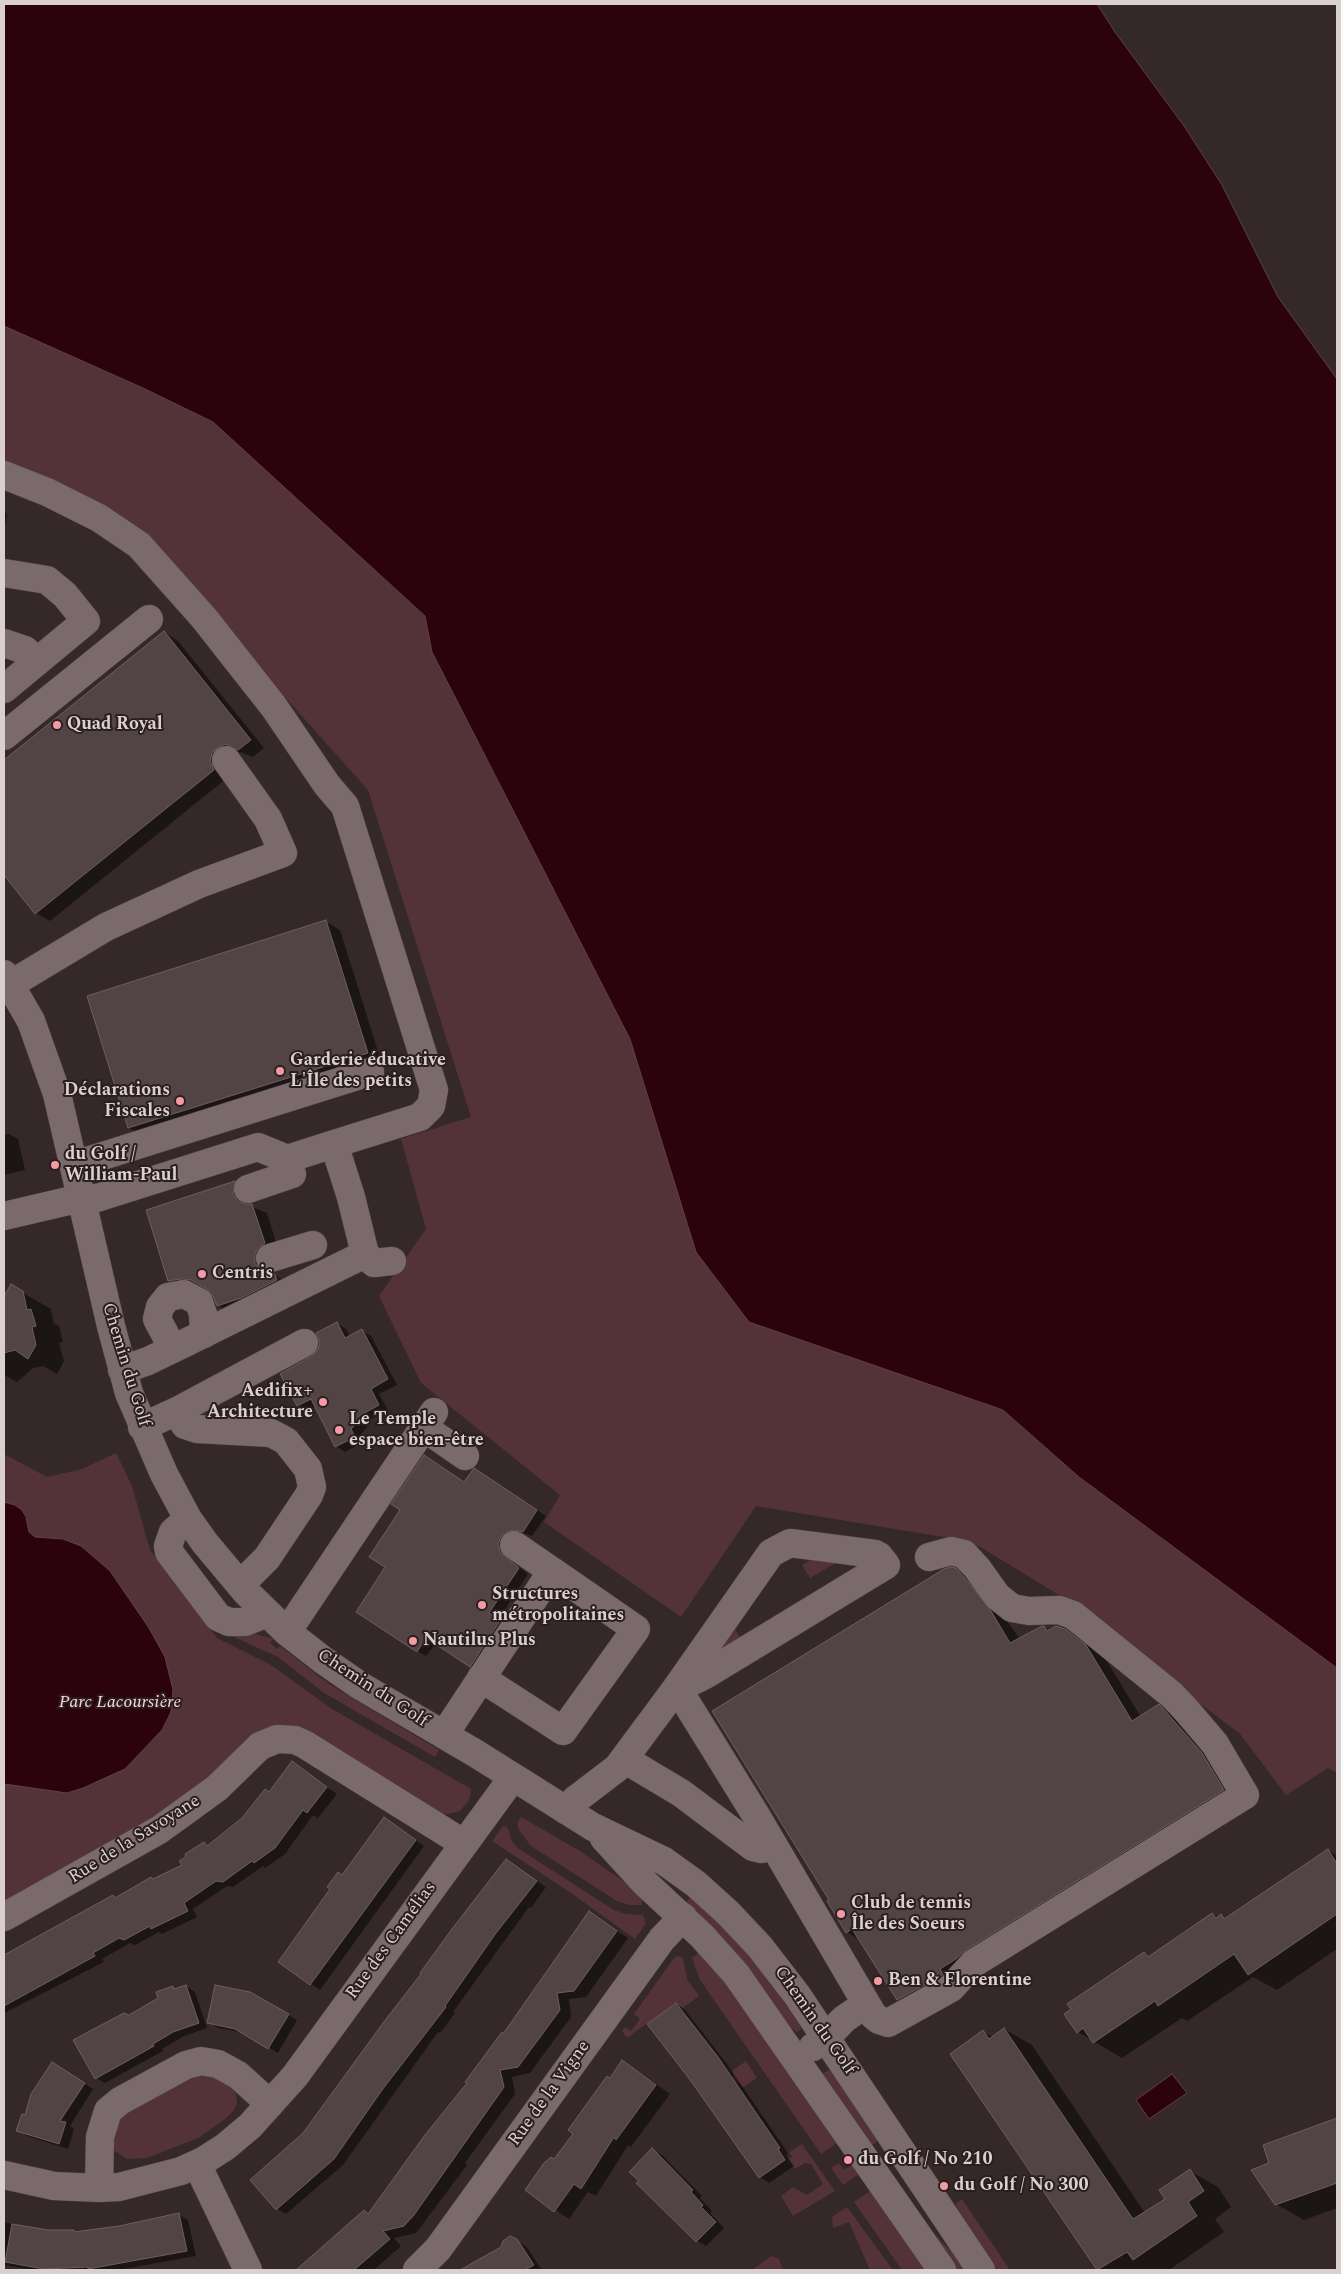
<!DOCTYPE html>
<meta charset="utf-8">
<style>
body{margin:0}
#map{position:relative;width:1341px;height:2274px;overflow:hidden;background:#352829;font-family:Spectral,serif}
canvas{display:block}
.frame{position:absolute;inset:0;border:5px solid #dad0d1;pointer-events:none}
</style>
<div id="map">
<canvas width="1341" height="2274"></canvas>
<div class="frame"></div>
</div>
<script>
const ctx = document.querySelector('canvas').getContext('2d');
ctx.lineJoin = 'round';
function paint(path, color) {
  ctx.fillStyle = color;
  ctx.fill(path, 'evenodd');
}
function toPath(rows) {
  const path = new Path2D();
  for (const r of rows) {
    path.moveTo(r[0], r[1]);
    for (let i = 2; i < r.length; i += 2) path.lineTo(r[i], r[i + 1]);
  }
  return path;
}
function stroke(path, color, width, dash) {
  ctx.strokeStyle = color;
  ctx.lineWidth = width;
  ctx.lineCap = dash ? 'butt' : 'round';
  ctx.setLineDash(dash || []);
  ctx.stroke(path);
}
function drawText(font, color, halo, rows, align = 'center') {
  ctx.font = font + ' Spectral,serif';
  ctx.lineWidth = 4;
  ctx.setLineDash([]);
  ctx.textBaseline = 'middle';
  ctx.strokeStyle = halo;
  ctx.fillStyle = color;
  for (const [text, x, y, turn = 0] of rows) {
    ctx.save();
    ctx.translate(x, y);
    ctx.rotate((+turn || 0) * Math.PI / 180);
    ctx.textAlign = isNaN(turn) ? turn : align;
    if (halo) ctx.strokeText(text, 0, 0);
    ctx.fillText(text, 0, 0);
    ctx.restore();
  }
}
const green = toPath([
 [4,326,143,388,213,421,425,616,432,652,630,1039,696,1252,749,1322,1003,1410,1079,1477,1337,1668,1337,1773,1328,1768,1286,1795,1240,1734,1054,1592,982,1548,962,1540,756,1506,681,1617,544,1522,560,1495,421,1383,379,1296,426,1229,401,1139,471,1117,368,790,141,536,4,465],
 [116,1453,132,1486,150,1550,217,1638,271,1665,332,1709,471,1789,469,1800,460,1811,448,1814,437,1813,300,1731,4,1904,4,1454,47,1477,82,1469],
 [820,1554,836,1563,810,1578,802,1565],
 [732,1625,742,1640,702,1664],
 [250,1632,273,1639,270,1643,277,1649,280,1646,329,1684,439,1750,435,1757,324,1693,278,1657,225,1633],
 [521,1817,580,1851,626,1883,642,1897,642,1905,629,1905,617,1901,531,1846,519,1830,517,1824],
 [503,1826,508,1828,512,1842,519,1849,614,1910,626,1914,643,1915,646,1923,635,1939,571,1893,492,1841],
 [691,1896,749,1952,797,2017,801,2029,797,2032,788,2026,686,1903],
 [697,1951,703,1955,733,1992,837,2143,821,2154,700,1980,692,1958,697,1954],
 [678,1956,683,1958,687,1979,699,1996,683,2008,675,2003,627,2038,622,2031,625,2027,631,2031,640,2019,634,2014,674,1958],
 [746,2061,757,2078,743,2087,737,2082,718,2096,714,2089,734,2075,732,2071],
 [832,2068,881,2139,869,2147,821,2075],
 [206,2073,232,2087,236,2094,237,2104,234,2110,224,2120,198,2138,147,2158,127,2159,112,2149,111,2140,118,2117,197,2074],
 [802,2144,835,2191,793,2216,781,2196,793,2187,807,2195,823,2184,811,2164,805,2163,795,2169,788,2159,792,2157,789,2152],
 [839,2163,844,2170,852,2165,859,2174,843,2185,831,2168],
 [870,2191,889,2218,932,2270,902,2270,854,2202],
 [962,2199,1010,2270,992,2270,990,2268,955,2204],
 [847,2207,893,2270,870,2270,849,2222,833,2228,832,2217],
 [928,2227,969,2270,953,2270],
 [771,2256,779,2259,783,2270,752,2270]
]);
const water = toPath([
 [4,4,1097,4,1115,32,1184,126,1222,185,1278,297,1337,379,1337,1668,1079,1477,1003,1410,749,1322,696,1252,630,1039,432,652,425,616,213,422,143,388,4,326,4,4],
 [4,1502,15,1505,22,1510,26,1517,29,1532,35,1537,63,1539,81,1546,110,1571,149,1628,165,1657,173,1690,171,1712,162,1730,125,1769,83,1788,67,1793,4,1784,4,1502],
 [1172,2074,1187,2093,1149,2119,1136,2100,1172,2074]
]);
const shadow = toPath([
 [4,512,7,514,4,531],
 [164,632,178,641,264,748,253,757,240,752,231,755,227,778,50,921,36,913,4,873,4,761],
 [326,922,340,930,381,1061,144,1136,129,1128,88,997],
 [9,1134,18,1139,25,1170,4,1175,4,1135],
 [235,1183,249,1191,248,1205,267,1213,279,1252,269,1262,269,1272,288,1283,232,1313,218,1305,215,1296,207,1288,196,1286,184,1288,169,1280],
 [11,1286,51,1309,54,1324,59,1326,63,1342,59,1343,64,1361,57,1374,43,1366,33,1368,17,1382,4,1375,4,1297],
 [337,1323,346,1329,350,1337,361,1331,371,1336,397,1385,379,1394,388,1410,368,1421,367,1427,360,1435,364,1442,345,1452,336,1446,316,1406,307,1411,297,1405,313,1358],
 [484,1475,546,1516,532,1536,526,1534,517,1535,507,1550,509,1559,528,1574,498,1620,509,1627,480,1671,436,1643,426,1656,417,1651,465,1483],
 [955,1569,975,1581,984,1590,1020,1639,1044,1627,1050,1631,1065,1630,1084,1641,1105,1658,1141,1717,1159,1706,1178,1717,1242,1801,917,2010,898,1999,860,1940,847,1932,830,1900],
 [292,1763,337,1794,318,1818,313,1815,285,1854,265,1868,263,1866,233,1887,227,1886,193,1909,197,1917,162,1934,159,1932,135,1945,130,1943,102,1959,104,1962,4,2013,4,1957,113,1897,116,1899,184,1866,204,1843,209,1846,270,1794],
 [394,1824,424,1846,320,1990,280,1962,342,1877],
 [1328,1850,1337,1856,1337,1949,1277,1990,1253,1977,1187,2021,1182,2018,1122,2058,1078,2032,1144,1954,1150,1957,1212,1914,1226,1919],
 [507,1860,546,1887,531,1908,529,1907,453,2012,455,2013,440,2033,438,2032,343,2165,286,2214,277,2209,304,2134],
 [590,1913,628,1938,586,1997,569,1999,571,2017,530,2073,512,2077,515,2094,465,2163,467,2165,416,2233,394,2238,401,2246,374,2270,298,2270,364,2212,369,2215,469,2083],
 [186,1986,195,1992,207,2028,182,2037,162,2049,163,2051,105,2083,96,2078,129,2016,173,1988,176,1990],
 [250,1993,297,2020,278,2053,245,2033,218,2028,209,2022],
 [676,2004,685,2010,727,2064,788,2153,786,2155,794,2166,769,2183,760,2177,719,2117],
 [1004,2029,1032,2045,1145,2213,1166,2199,1190,2171,1218,2187,1231,2207,1215,2219,1224,2232,1169,2270,1099,2270,952,2054,983,2032,993,2037],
 [623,2061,670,2094,631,2147,628,2145,596,2196,588,2192,569,2219,527,2190,554,2160,575,2133],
 [61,2069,93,2089,70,2126,74,2129,68,2149,27,2136,18,2131],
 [1337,2119,1337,2208,1304,2220,1276,2204,1271,2164,1264,2146],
 [653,2150,662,2155,702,2196,700,2198,712,2211,710,2213,724,2228,706,2246,697,2241],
 [179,2215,188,2220,196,2256,118,2270,34,2270,4,2265,4,2222,48,2232,68,2231,77,2233,120,2228],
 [516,2240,526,2246,542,2270,481,2270]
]);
const building = toPath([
 [164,631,251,740,238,750,225,744,217,748,212,753,210,761,214,770,35,914,4,875,4,760,164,631],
 [326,920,368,1053,128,1128,87,996,326,920],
 [235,1181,233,1194,238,1201,245,1204,252,1204,265,1243,258,1248,255,1254,255,1263,260,1270,266,1273,274,1273,277,1280,241,1298,217,1306,213,1296,207,1289,191,1280,181,1279,168,1281,146,1210,235,1181],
 [11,1284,23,1291,27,1310,31,1309,36,1326,32,1327,36,1345,28,1359,15,1350,4,1353,4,1296,11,1284],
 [337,1322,345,1338,362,1329,388,1379,371,1389,379,1405,359,1416,358,1422,351,1429,355,1437,335,1447,311,1399,297,1406,280,1374,312,1356,317,1351,320,1344,316,1333,337,1322],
 [424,1455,464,1482,474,1468,537,1510,523,1532,516,1530,508,1531,501,1537,498,1544,500,1552,519,1568,489,1613,500,1621,470,1667,426,1638,417,1652,356,1612,385,1567,369,1557,400,1510,391,1504,424,1455],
 [951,1567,956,1568,965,1578,991,1611,1010,1643,1042,1626,1044,1626,1047,1631,1056,1626,1065,1629,1086,1645,1132,1721,1159,1704,1161,1706,1202,1753,1224,1790,966,1950,956,1959,940,1969,943,1974,941,1976,897,2000,852,1929,846,1933,827,1901,829,1900,712,1711,944,1569,951,1567],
 [292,1761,327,1787,307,1813,303,1810,275,1848,254,1863,252,1861,223,1882,216,1881,184,1903,188,1911,151,1929,150,1926,124,1940,119,1938,93,1953,95,1956,4,2006,4,1955,113,1895,115,1898,151,1877,153,1879,182,1865,179,1861,186,1857,185,1854,204,1842,207,1846,242,1818,265,1789,269,1792,292,1761],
 [384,1817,416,1840,310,1985,278,1962,330,1889,327,1887,338,1872,342,1875,384,1817],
 [1328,1849,1337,1864,1337,1914,1248,1975,1234,1954,1158,2006,1155,2001,1093,2043,1083,2028,1077,2033,1064,2014,1071,2009,1067,2004,1144,1952,1148,1957,1212,1913,1216,1918,1221,1914,1224,1919,1328,1849],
 [506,1859,537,1881,496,1933,445,2006,446,2007,382,2090,334,2159,276,2210,250,2180,303,2133,386,2019,421,1974,420,1973,452,1929,506,1859],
 [589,1911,617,1931,574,1991,557,1993,560,2010,518,2067,500,2070,504,2087,414,2215,404,2226,383,2231,390,2239,354,2270,296,2270,364,2210,368,2214,425,2135,467,2083,465,2082,502,2032,503,2034,589,1911],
 [186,1985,199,2023,173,2032,153,2044,154,2046,95,2079,73,2040,124,2013,129,2015,158,1998,156,1992,173,1986,174,1989,186,1985],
 [215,1985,250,1992,289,2014,268,2049,235,2029,207,2023,215,1985],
 [676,2003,718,2057,780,2148,778,2149,785,2160,759,2178,691,2081,647,2024,676,2003],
 [1004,2028,1133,2219,1165,2199,1159,2190,1190,2169,1204,2191,1188,2202,1197,2216,1133,2260,1127,2252,1097,2270,950,2054,983,2030,989,2039,1004,2028],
 [622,2060,656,2085,616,2140,614,2137,581,2189,574,2184,554,2212,525,2190,544,2163,551,2157,554,2159,573,2134,568,2130,607,2076,610,2078,622,2060],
 [52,2062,85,2083,60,2121,66,2122,59,2144,16,2131,22,2114,25,2115,31,2094,52,2062],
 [1337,2118,1337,2183,1275,2205,1251,2170,1269,2163,1263,2145,1337,2118],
 [652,2148,693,2190,691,2192,703,2205,701,2207,716,2222,696,2242,636,2183,639,2181,629,2172,652,2148],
 [179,2213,187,2251,88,2269,88,2267,44,2269,5,2262,12,2224,48,2230,74,2230,74,2232,119,2226,179,2213],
 [510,2236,517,2239,534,2265,525,2270,460,2270,501,2247,503,2241,510,2236]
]);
const minor = toPath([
 [4,475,47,492,99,518,139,545,204,618,274,707,327,785,345,806,434,1090,431,1106,420,1117,334,1144],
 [4,573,47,580,65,595,86,621,4,689],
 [4,643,25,650,36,661],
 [4,736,149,619],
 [4,974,31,1021,57,1094,111,1326,129,1393,164,1474,188,1519,205,1543,246,1592,287,1632,323,1660,359,1685,475,1753,593,1827,664,1861,696,1884,728,1913,760,1947,797,1995,981,2270],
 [11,984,106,927,199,884,283,853,268,819,226,760],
 [74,1165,370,1072],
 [248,1189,292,1174],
 [4,1216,81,1198,97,1198,258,1147,287,1159,334,1144,351,1197,365,1254,185,1343,148,1361,122,1370],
 [365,1254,374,1263,392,1261],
 [270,1258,313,1245],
 [173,1349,157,1319,160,1307,168,1297,184,1294,199,1302,203,1314,204,1334],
 [177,1411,304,1343],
 [142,1427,177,1411,185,1425,197,1429,271,1433,286,1441,308,1469,312,1487,309,1495,267,1558,240,1585],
 [423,1427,465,1456],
 [188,1519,173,1532,168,1546,169,1552,218,1617,229,1622,245,1622,260,1616,265,1611],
 [790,1543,875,1554,879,1556,886,1565,705,1675,675,1690,771,1553,790,1543],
 [514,1545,552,1571],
 [287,1632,434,1412],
 [444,1735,552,1571,636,1629,563,1731,481,1678],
 [624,1759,681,1793,753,1847,762,1849,772,1843],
 [567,1811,575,1800,617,1768,675,1690,684,1699,757,1817,873,2015,879,2020,888,2023,951,1988,974,1963,1245,1795,1215,1744,1187,1711,1172,1695,1073,1615,1059,1610,1029,1611,1012,1608,997,1596,977,1568,964,1554,951,1551,929,1557],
 [604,1838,645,1883,702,1936,736,1974,942,2270],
 [4,1917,159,1830,217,1788,260,1746,277,1739,295,1740,304,1744,463,1843],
 [813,2047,826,2038,844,2019,866,2004],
 [197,2164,248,2270],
 [4,2175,54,2186,99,2188,119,2187,181,2171,203,2161,225,2147,250,2126,295,2076,513,1777],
 [99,2188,100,2137,108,2111,120,2101,186,2065,201,2061,218,2064,238,2075,270,2104],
 [417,2270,438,2249,662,1939,683,1917]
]);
const markers = [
 [57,725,5,"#f49aa5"],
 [280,1071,5,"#f49aa5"],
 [180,1101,5,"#f49aa5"],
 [55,1165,5,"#f49aa5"],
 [202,1274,5,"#f49aa5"],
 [323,1402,5,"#f49aa5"],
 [339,1430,5,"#f49aa5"],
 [482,1605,5,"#f49aa5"],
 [413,1641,5,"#f49aa5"],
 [841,1914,5,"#f49aa5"],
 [878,1981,5,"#f49aa5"],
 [848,2160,5,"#f49aa5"],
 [944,2186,5,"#f49aa5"]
];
const poiNames = [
 ["Quad Royal",67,725],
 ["Garderie éducative",290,1061],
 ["L'Île des petits",290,1082],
 ["Déclarations",170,1091,"right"],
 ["Fiscales",170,1112,"right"],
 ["du Golf /",65,1155],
 ["William-Paul",65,1176],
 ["Centris",212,1274],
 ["Aedifix+",313,1392,"right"],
 ["Architecture",313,1413,"right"],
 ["Le Temple",349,1420],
 ["espace bien-être",349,1441],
 ["Structures",492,1595],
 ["métropolitaines",492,1616],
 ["Nautilus Plus",423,1641],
 ["Club de tennis",851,1904],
 ["Île des Soeurs",851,1925],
 ["Ben & Florentine",888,1981],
 ["du Golf / No 210",858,2160],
 ["du Golf / No 300",954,2186]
];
const streetNames = [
 ["Chemin du Golf",125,1365,73],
 ["Chemin du Golf",372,1689,33],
 ["Rue de la Savoyane",135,1840,-32],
 ["Rue des Camélias",392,1941,-54],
 ["Chemin du Golf",814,2021,55],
 ["Rue de la Vigne",550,2094,-54]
];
const parkNames = [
 ["Parc Lacoursière",120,1703]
];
paint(green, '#533337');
paint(water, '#2c030c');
stroke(water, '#604047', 1);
paint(shadow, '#0007');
paint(building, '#524344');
stroke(building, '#6e5e60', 1);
stroke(minor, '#514647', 29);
stroke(minor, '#7b6a6c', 28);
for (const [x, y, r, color] of markers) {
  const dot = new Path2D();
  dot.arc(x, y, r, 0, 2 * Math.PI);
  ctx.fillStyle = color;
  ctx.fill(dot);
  stroke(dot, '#2b1e1f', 2);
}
drawText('bold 18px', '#dad0d1', '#2b1e1f', poiNames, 'left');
drawText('18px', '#dad0d1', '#2b1e1f', streetNames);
drawText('italic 18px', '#f9d6d9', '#2b1e1f', parkNames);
</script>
